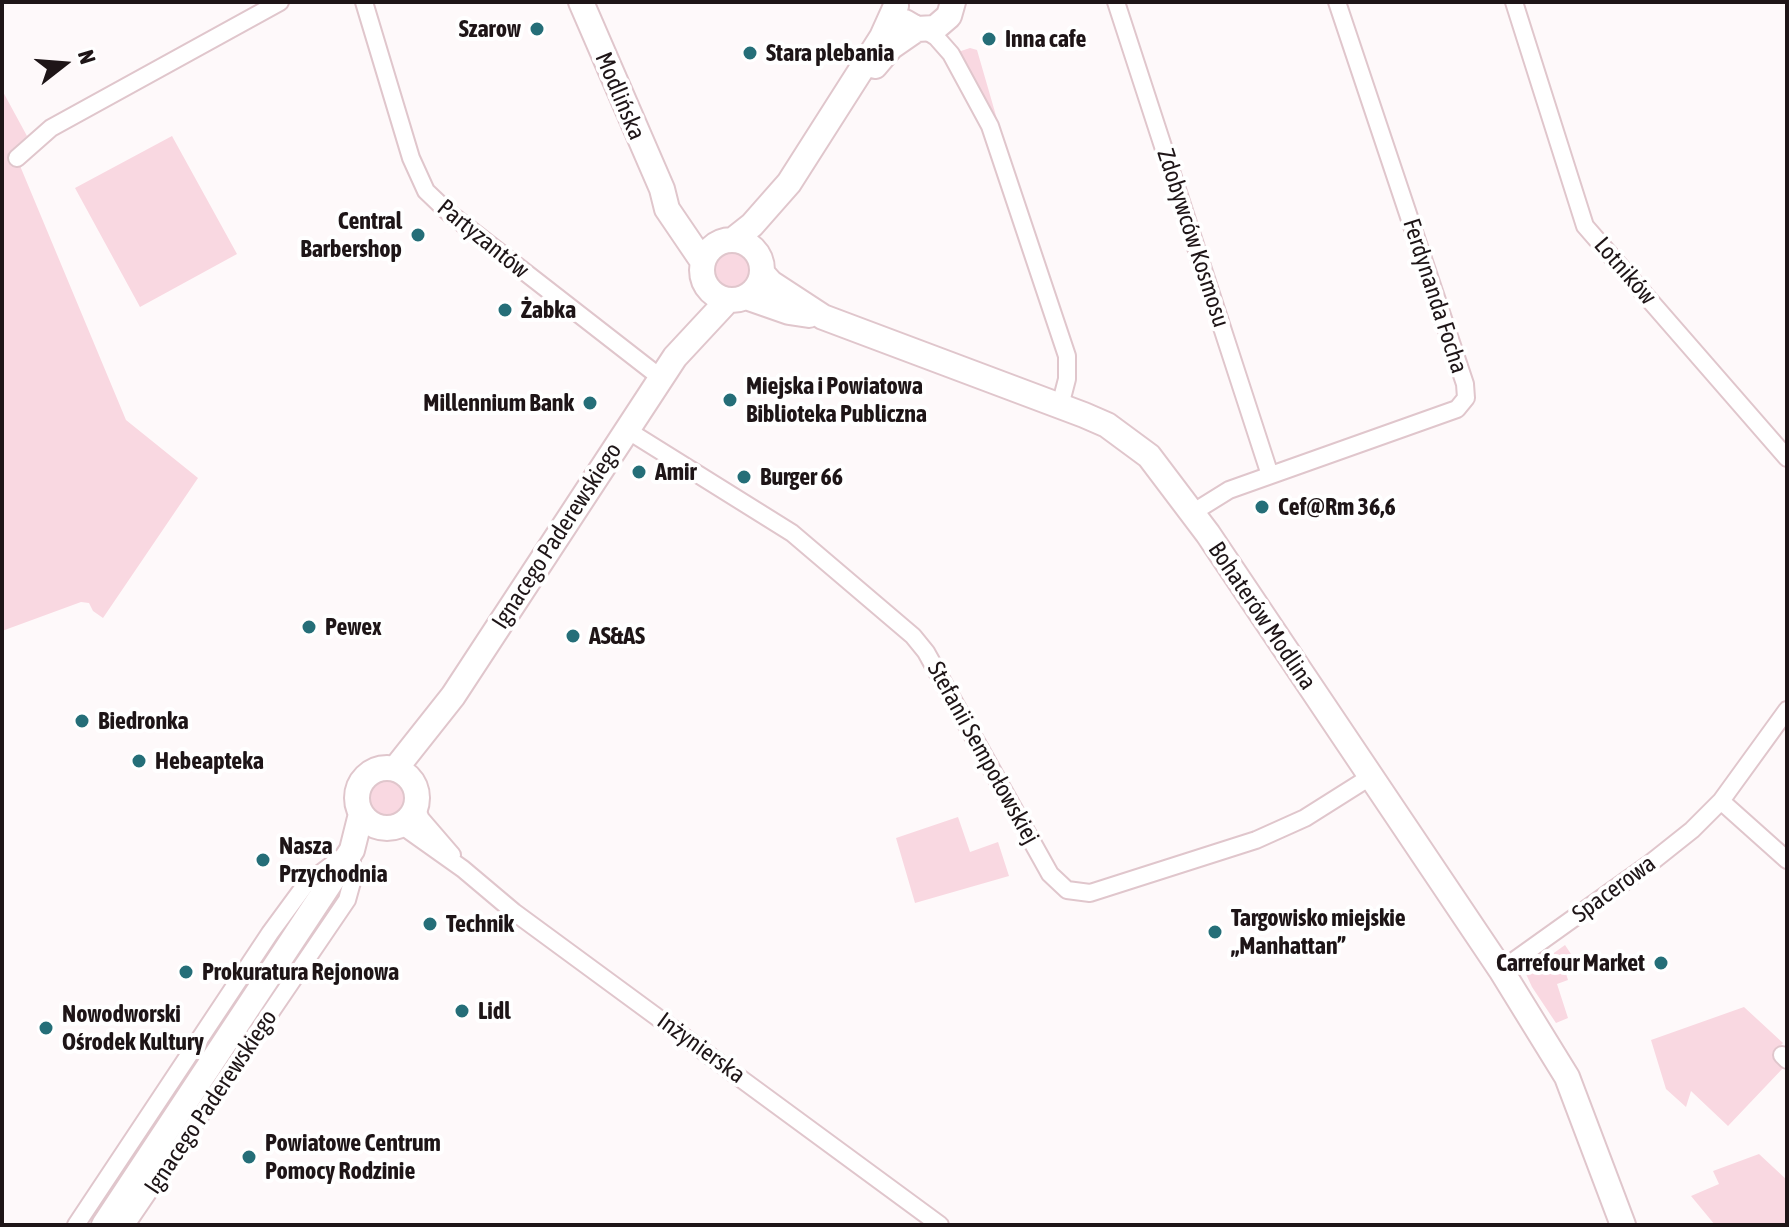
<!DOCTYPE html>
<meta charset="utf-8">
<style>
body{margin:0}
#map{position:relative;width:1789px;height:1227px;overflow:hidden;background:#fef9fa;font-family:"Asap Condensed",sans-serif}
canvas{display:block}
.frame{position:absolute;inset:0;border:4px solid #1e1517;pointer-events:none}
.north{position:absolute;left:24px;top:24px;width:80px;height:80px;-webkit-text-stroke:6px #fff;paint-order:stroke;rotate:73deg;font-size:22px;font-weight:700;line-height:32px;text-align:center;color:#1e1517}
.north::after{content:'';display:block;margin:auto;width:28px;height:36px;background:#1e1517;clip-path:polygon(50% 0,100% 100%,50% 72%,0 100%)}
</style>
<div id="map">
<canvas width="1789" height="1227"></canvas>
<div class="frame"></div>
<div class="north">N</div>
</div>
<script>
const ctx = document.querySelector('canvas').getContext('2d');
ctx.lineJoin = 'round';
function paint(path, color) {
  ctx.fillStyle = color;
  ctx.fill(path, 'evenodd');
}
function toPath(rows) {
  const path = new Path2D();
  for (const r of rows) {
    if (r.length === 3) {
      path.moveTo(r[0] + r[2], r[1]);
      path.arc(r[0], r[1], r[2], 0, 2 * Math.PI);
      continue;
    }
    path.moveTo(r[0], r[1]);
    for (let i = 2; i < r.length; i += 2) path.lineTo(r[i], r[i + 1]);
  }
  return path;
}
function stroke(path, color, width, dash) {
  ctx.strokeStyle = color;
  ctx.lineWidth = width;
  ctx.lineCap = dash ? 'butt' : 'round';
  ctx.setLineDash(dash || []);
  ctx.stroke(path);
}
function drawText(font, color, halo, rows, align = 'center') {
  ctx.font = font + ' "Asap Condensed",sans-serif';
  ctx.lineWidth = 8;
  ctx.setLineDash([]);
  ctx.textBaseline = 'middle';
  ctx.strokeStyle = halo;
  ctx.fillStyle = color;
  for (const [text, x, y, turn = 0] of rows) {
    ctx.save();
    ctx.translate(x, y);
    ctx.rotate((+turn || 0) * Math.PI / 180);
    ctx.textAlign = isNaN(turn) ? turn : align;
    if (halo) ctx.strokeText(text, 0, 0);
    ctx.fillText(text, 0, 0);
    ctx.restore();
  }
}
const green = toPath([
 [970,48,977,50,999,126,995,128,955,53],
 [2,90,27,136,13,149,126,420,198,478,103,618,93,611,89,603,81,602,2,631],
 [172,136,237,254,140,307,75,188],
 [732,270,18],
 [387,798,18],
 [958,817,970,852,998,842,1009,876,915,903,896,838],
 [1565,945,1571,954,1562,961,1568,980,1557,984,1568,1018,1556,1023,1532,987,1526,974,1528,969,1533,968],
 [1744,1007,1783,1043,1773,1054,1785,1066,1728,1126,1691,1091,1686,1107,1666,1089,1651,1040],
 [1759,1154,1787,1180,1787,1225,1715,1225,1691,1196,1719,1184,1713,1171]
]);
const street = toPath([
 [364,2,411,158,426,191,449,213,661,378],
 [1116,2,1270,475],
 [1514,2,1585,226,1787,458],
 [925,30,936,37,951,54,990,126,1067,356,1067,379,1060,406],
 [17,158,51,128,280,2],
 [627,430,792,533,913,636,926,652,1050,874,1067,890,1090,893,1256,840,1305,818,1370,777],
 [1192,513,1229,490,1457,409,1466,398,1465,384,1337,2],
 [1721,801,1787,860],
 [416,808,421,819,452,855],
 [401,825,463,869,514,912,940,1225],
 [1501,970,1648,865,1692,830,1721,801,1787,710],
 [1782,1055,1787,1060],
 [76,1225,270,933,306,884,341,858],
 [126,1225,347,900,352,882,352,852]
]);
const secondary = toPath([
 [581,2,662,189,667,209,703,262],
 [905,22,917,29,935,28,949,16,953,2],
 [875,66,891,47,917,29],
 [733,240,752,225,789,183,882,37,896,6],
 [732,270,30],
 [762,273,771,283,823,317,1084,415,1107,425,1149,456,1208,534,1501,970,1567,1077,1623,1225],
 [746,297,789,312,809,315],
 [387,798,30],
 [396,768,453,696,675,357,728,300],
 [104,1225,352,850,361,814]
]);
const markers = [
 [537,29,8,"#256e78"],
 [989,39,8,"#256e78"],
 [750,53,8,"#256e78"],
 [418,235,8,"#256e78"],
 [505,310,8,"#256e78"],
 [730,400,8,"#256e78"],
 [590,403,8,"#256e78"],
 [639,472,8,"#256e78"],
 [744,477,8,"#256e78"],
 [1262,507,8,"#256e78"],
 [309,627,8,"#256e78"],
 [573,636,8,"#256e78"],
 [82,721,8,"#256e78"],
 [139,761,8,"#256e78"],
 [263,860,8,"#256e78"],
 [430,924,8,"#256e78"],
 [1215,932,8,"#256e78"],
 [1661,963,8,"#256e78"],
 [186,972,8,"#256e78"],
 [462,1011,8,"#256e78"],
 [46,1028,8,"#256e78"],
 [249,1157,8,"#256e78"]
];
const poiNames = [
 ["Szarow",521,29,"right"],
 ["Inna cafe",1005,39],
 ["Stara plebania",766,53],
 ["Central",402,221,"right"],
 ["Barbershop",402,249,"right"],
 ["Żabka",521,310],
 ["Miejska i Powiatowa",746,386],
 ["Biblioteka Publiczna",746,414],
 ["Millennium Bank",574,403,"right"],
 ["Amir",655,472],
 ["Burger 66",760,477],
 ["Cef@Rm 36,6",1278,507],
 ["Pewex",325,627],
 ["AS&AS",589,636],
 ["Biedronka",98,721],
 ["Hebeapteka",155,761],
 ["Nasza",279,846],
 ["Przychodnia",279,874],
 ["Targowisko miejskie",1231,918],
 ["„Manhattan”",1231,946],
 ["Technik",446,924],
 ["Carrefour Market",1645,963,"right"],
 ["Prokuratura Rejonowa",202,972],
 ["Lidl",478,1011],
 ["Nowodworski",62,1014],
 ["Ośrodek Kultury",62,1042],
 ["Powiatowe Centrum",265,1143],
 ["Pomocy Rodzinie",265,1171]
];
const streetNames = [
 ["Modlińska",620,96,67],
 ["Zdobywców Kosmosu",1193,238,72],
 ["Partyzantów",483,239,39],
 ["Lotników",1625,271,49],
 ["Ferdynanda Focha",1435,296,72],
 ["Ignacego Paderewskiego",557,536,-57],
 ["Bohaterów Modlina",1262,616,56],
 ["Stefanii Sempołowskiej",983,753,61],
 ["Spacerowa",1614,889,-36],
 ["Inżynierska",701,1048,36],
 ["Ignacego Paderewskiego",211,1102,-56]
];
paint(green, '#f9d8e1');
stroke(street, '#e0c6cc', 20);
stroke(secondary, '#e0c6cc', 28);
stroke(street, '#fff', 16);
stroke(secondary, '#fff', 24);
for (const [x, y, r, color] of markers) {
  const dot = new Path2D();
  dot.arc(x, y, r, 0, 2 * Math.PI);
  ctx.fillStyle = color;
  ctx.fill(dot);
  stroke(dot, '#fff', 3);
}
drawText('bold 24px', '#1e1517', '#fff', poiNames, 'left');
drawText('24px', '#1e1517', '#fff', streetNames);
</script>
